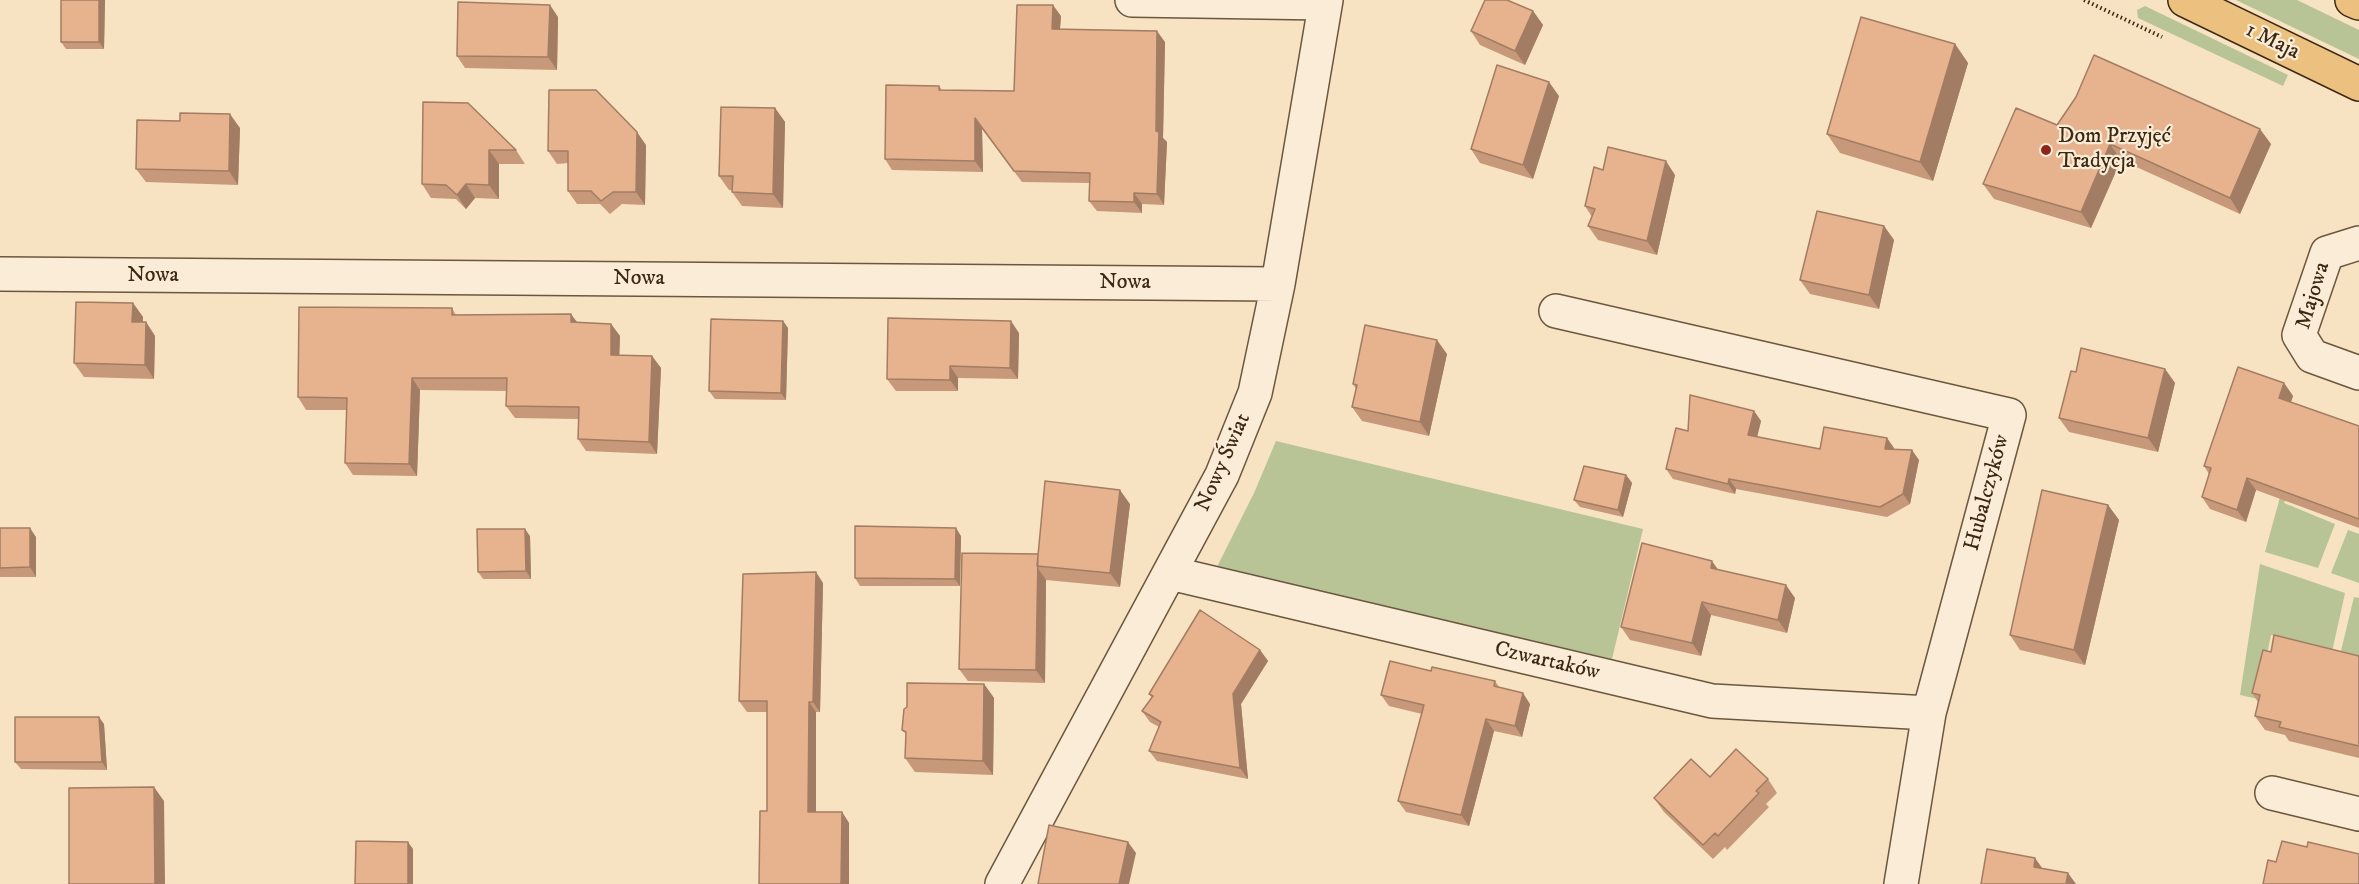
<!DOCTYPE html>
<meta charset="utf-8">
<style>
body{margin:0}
canvas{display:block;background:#f7e2c1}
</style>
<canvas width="2359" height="884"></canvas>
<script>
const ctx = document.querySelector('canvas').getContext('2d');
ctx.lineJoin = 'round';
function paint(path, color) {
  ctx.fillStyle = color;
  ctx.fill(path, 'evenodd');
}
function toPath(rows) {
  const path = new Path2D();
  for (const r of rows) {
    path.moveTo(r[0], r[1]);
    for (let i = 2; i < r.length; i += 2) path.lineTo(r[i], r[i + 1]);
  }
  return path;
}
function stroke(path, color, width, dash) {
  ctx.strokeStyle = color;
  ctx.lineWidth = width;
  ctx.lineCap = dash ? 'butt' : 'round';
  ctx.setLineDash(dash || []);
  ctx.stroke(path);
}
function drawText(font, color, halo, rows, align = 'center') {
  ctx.font = font + ' "IM FELL DW Pica",serif';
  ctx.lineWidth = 4.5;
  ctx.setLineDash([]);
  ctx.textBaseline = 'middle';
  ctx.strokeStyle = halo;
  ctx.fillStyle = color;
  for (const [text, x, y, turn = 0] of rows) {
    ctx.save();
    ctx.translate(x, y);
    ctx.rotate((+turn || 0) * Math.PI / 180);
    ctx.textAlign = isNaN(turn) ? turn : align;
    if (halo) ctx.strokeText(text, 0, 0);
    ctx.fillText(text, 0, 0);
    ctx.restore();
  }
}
const green = toPath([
 [2236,0,2297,0,2359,30,2359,59],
 [2145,6,2288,75,2283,86,2138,18,2137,10],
 [1276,441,1643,529,1612,659,1216,569,1254,493],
 [2294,446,2303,448,2284,503,2335,524,2318,568,2265,552],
 [2348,530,2359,534,2359,583,2331,573],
 [2260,564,2345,593,2332,652,2271,635,2258,699,2240,695],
 [2354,597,2359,598,2359,660,2340,655]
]);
const path = toPath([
 [2084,0,2162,37]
]);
const minor = toPath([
 [1132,0,1325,3],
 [2359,243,2327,253,2299,335,2312,356,2359,373],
 [0,274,1278,284],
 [1556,311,2009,415,1929,713,1901,884],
 [1170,573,1712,701,1929,713],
 [2272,793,2359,814],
 [1002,884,1222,475,1255,393,1278,284,1326,0]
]);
const major = toPath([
 [2185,0,2359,84],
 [2352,0,2359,3]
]);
const wall = toPath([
 [105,0,104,49,66,49,61,42],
 [1533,11,1543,25,1525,65,1480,45,1471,31],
 [1061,16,1060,30,1165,42,1163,138,1167,142,1164,205,1142,204,1142,213,1097,211,1089,201,1090,183,1022,182,982,129,983,172,892,170,885,159,939,86,942,90,1014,91],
 [558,17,557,70,465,68,457,56],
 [1955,44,1968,63,1933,181,1840,153,1827,134],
 [1559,96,1533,179,1480,163,1471,149],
 [423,102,516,150,525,164,499,164,499,199,475,198,466,209,456,199,431,198,422,184],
 [775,108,785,122,783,208,742,206,732,192,733,190,729,190,719,176],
 [2057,125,2271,144,2240,214,2121,160,2091,228,1994,199,1983,184],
 [240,128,238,185,146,182,136,169],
 [646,145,645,205,622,204,610,214,600,204,577,204,568,191,568,163,557,164,548,151],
 [1603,170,1675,175,1657,255,1598,240,1588,226,1592,217,1585,206],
 [1884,226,1894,240,1879,309,1810,294,1800,280],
 [133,303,143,317,143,322,146,322,155,336,154,379,84,377,74,363],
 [452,308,456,315,577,323,611,324,620,336,619,355,652,356,661,368,657,454,586,451,578,439,578,419,515,418,506,406,507,391,420,390,417,476,353,475,345,463,347,410,306,410,298,397],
 [783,321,788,328,786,400,715,399,709,391],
 [1019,333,1018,379,958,378,958,391,896,391,887,379],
 [1447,354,1429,436,1362,421,1352,407,1356,389,1353,384],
 [2165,369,2175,383,2158,452,2069,432,2059,418,2076,372],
 [2284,383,2293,396,2291,402,2359,426,2359,528,2256,490,2246,522,2210,509,2202,497,2209,474,2204,466],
 [1754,411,1761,421,1757,437,1820,449,1887,438,1894,449,1919,460,1910,504,1887,517,1736,489,1735,494,1673,479,1666,469,1688,431],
 [1626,475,1632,483,1623,517,1580,507,1574,500],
 [1130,504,1120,587,1046,580,1045,683,968,681,959,669,1038,554],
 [2108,505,2119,520,2085,665,2020,650,2010,635],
 [0,528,36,537,36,577,0,577],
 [530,536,531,579,483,579,478,572],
 [961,536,960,586,860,586,855,578],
 [1718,570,1795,598,1787,633,1711,615,1701,656,1630,640,1621,627],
 [823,583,820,712,816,712,816,812,842,812,849,823,767,811,767,712,747,712,739,701],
 [1260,650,1268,661,1241,704,1248,779,1157,761,1149,751,1159,727,1150,722,1142,711,1152,698,1149,694],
 [2271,652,2359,656,2359,758,2289,741,2285,735,2265,730,2255,716,2258,702,2252,693],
 [1495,681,1499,687,1530,704,1522,737,1494,731,1469,826,1406,812,1398,801,1422,714,1389,706,1381,695],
 [984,684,994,698,993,775,915,772,905,758,906,734,902,730],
 [104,724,107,770,21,769,15,762],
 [1710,777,1768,779,1777,793,1766,804,1769,807,1727,850,1725,847,1713,859,1664,812,1654,798]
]);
const shadedWall = toPath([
 [99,0,105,0,104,49,99,42],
 [550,5,558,17,557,70,548,57],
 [1053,5,1061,16,1059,40,1052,29],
 [1533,11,1543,25,1525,65,1515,51],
 [1157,31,1165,42,1163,138,1167,142,1164,205,1157,194,1156,131],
 [1955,44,1968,63,1933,181,1920,162],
 [1549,82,1559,96,1533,179,1523,165],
 [775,108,785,122,783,208,773,194],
 [230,114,240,128,238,185,229,171],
 [975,118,982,129,983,172,975,161],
 [2260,129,2271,144,2240,214,2230,198],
 [637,132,646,145,645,205,636,192],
 [2110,144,2121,160,2091,228,2081,212],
 [489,150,499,164,499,199,489,185],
 [1666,161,1675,175,1657,255,1647,241],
 [466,184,475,198,466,209,457,195],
 [1134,193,1142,204,1142,213,1134,202],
 [1884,226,1894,240,1879,309,1869,295],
 [133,303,143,317,142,336,132,322],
 [571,314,580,326,571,322],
 [783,321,788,328,786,400,781,393],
 [1011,321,1019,333,1018,379,1010,368],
 [146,322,155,336,154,379,145,365],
 [611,324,620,336,619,367,611,355],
 [1437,340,1447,354,1429,436,1420,422],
 [652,356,661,368,657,454,649,442],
 [950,366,958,378,958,391,950,380],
 [2165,369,2175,383,2158,452,2148,438],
 [412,378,420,390,417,476,409,464],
 [2284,383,2293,396,2288,410,2279,398],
 [1754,411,1761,421,1755,445,1748,435],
 [1887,438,1894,448,1892,459,1885,449],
 [1912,450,1919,460,1910,504,1903,494],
 [1626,475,1632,483,1623,517,1618,510],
 [2247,478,2256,490,2246,522,2237,510],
 [1729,479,1736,489,1735,494,1728,484],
 [1120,490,1130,504,1120,587,1110,573],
 [2108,505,2119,520,2085,665,2074,650],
 [30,528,36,537,36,577,30,567],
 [956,528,961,536,960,586,955,579],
 [525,529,530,536,531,579,526,571],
 [1712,561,1721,574,1711,568],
 [1037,567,1046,580,1045,683,1036,670],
 [816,572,823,583,820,712,813,702],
 [1786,585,1795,598,1787,633,1778,620],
 [1702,602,1711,615,1701,656,1692,643],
 [1260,650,1268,661,1241,704,1248,779,1240,768,1233,694],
 [984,684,994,698,993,775,983,761],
 [1523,693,1530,704,1522,737,1515,726],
 [809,702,816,712,816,822,808,812],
 [99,717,104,724,107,770,102,762],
 [1486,719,1494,731,1469,826,1461,815],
 [154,787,164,801,165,884,155,884],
 [842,812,849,823,849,884,841,884],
 [408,842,413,849,413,884,408,884],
 [1128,842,1136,853,1129,884,1119,884],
 [2035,858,2045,872,2034,867],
 [2068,873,2076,884,2066,884]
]);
const building = toPath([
 [61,0,99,0,99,42,61,42,61,0],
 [1485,0,1507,0,1533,11,1515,51,1471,31,1485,0],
 [458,2,550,5,548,57,457,56,458,2],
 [1017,5,1053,5,1052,29,1157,31,1156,131,1159,132,1157,194,1134,193,1134,202,1089,201,1090,173,1014,171,975,118,975,161,885,159,886,85,939,86,939,90,1014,91,1017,5],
 [1861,17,1955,44,1920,162,1827,134,1861,17],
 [2094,55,2260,129,2230,198,2110,144,2081,212,1983,184,2016,108,2057,125,2076,97,2094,55],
 [1497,65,1549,82,1523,165,1471,149,1497,65],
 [549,90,596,90,637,132,636,192,613,192,601,201,591,191,568,191,568,151,548,151,549,90],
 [423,102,468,103,516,150,489,150,489,185,466,184,457,195,446,185,422,184,423,102],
 [721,107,775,108,773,194,732,192,733,176,719,176,721,107],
 [180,113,230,114,229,171,136,169,137,120,180,121,180,113],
 [1608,147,1666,161,1647,241,1588,226,1595,209,1585,206,1594,167,1603,170,1608,147],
 [1817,211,1884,226,1869,295,1800,280,1817,211],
 [76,302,133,303,132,322,146,322,145,365,74,363,76,302],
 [299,307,452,308,452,315,571,314,571,322,611,324,611,355,652,356,649,442,578,439,579,407,506,406,507,378,412,378,409,464,345,463,347,398,298,397,299,307],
 [888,318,1011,321,1010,368,950,366,950,380,887,379,888,318],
 [711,319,783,321,781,393,709,391,711,319],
 [1365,325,1437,340,1420,422,1352,407,1357,385,1353,384,1365,325],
 [2081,348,2165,369,2148,438,2059,418,2071,371,2076,372,2081,348],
 [2238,367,2284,383,2279,398,2359,426,2359,519,2247,478,2237,510,2202,497,2211,468,2204,466,2238,367],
 [1690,395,1754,411,1748,435,1820,449,1824,427,1887,438,1885,449,1912,450,1903,494,1880,507,1729,479,1728,484,1666,469,1676,428,1688,431,1690,395],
 [1584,466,1626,475,1618,510,1574,500,1584,466],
 [1045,481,1120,490,1110,573,1037,566,1045,481],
 [2042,490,2108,505,2074,650,2010,635,2042,490],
 [855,526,956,528,955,579,855,578,855,526],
 [0,528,30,528,30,567,0,568,0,528],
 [477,529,525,529,526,571,478,572,477,529],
 [1642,543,1712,561,1711,568,1786,585,1778,620,1702,602,1692,643,1621,627,1642,543],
 [962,553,1038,554,1036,670,959,669,962,553],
 [816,572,813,702,809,702,808,812,842,812,841,884,759,884,760,811,767,811,767,701,739,701,743,574,816,572],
 [1200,610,1260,650,1233,694,1240,768,1149,751,1161,722,1142,711,1153,696,1149,694,1200,610],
 [2274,635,2359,656,2359,746,2279,727,2281,722,2255,716,2260,695,2252,693,2263,650,2271,652,2274,635],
 [1390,661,1431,671,1432,667,1495,681,1494,686,1523,693,1515,726,1486,719,1461,815,1398,801,1424,705,1381,695,1390,661],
 [907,683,984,684,983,761,905,758,906,732,902,730,904,709,907,707,907,683],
 [15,717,99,717,102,762,15,762,15,717],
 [1736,749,1768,779,1756,791,1759,793,1718,836,1715,833,1703,845,1654,798,1691,759,1710,777,1736,749],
 [154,787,155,884,69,884,69,788,154,787],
 [1049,825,1128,842,1119,884,1038,884,1049,825],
 [356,841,408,842,408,884,355,884,356,841],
 [2282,841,2307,847,2308,842,2359,854,2359,884,2263,884,2268,860,2276,862,2282,841],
 [1987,849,2035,858,2034,867,2068,873,2066,884,1981,884,1987,849]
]);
const markers = [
 [2046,150,6,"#8f2418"]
];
const streetNames = [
 ["1 Maja",2272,42,26],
 ["Nowa",153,276],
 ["Nowa",639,279],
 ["Nowa",1125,283],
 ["Majowa",2314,296,-73],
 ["Nowy Świat",1224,463,-66],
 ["Hubalczyków",1988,493,-75],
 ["Czwartaków",1547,662,13]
];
const poiNames = [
 ["Dom Przyjęć",2058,137],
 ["Tradycja",2058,162]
];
paint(green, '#b8c496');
stroke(minor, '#6b573e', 36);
stroke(major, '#3c2912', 36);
stroke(path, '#3c2912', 4, [1.5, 3]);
stroke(minor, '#faecd7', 33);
stroke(major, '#ecc180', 33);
paint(wall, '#c7997a');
paint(shadedWall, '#a27d63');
paint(building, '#e7b28e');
stroke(building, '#a27d63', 1.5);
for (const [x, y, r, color] of markers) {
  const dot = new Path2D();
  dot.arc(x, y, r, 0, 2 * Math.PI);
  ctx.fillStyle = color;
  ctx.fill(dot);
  stroke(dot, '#faecd7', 2);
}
drawText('22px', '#3c2912', '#faecd7', streetNames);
drawText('22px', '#3c2912', '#faecd7', poiNames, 'left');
</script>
